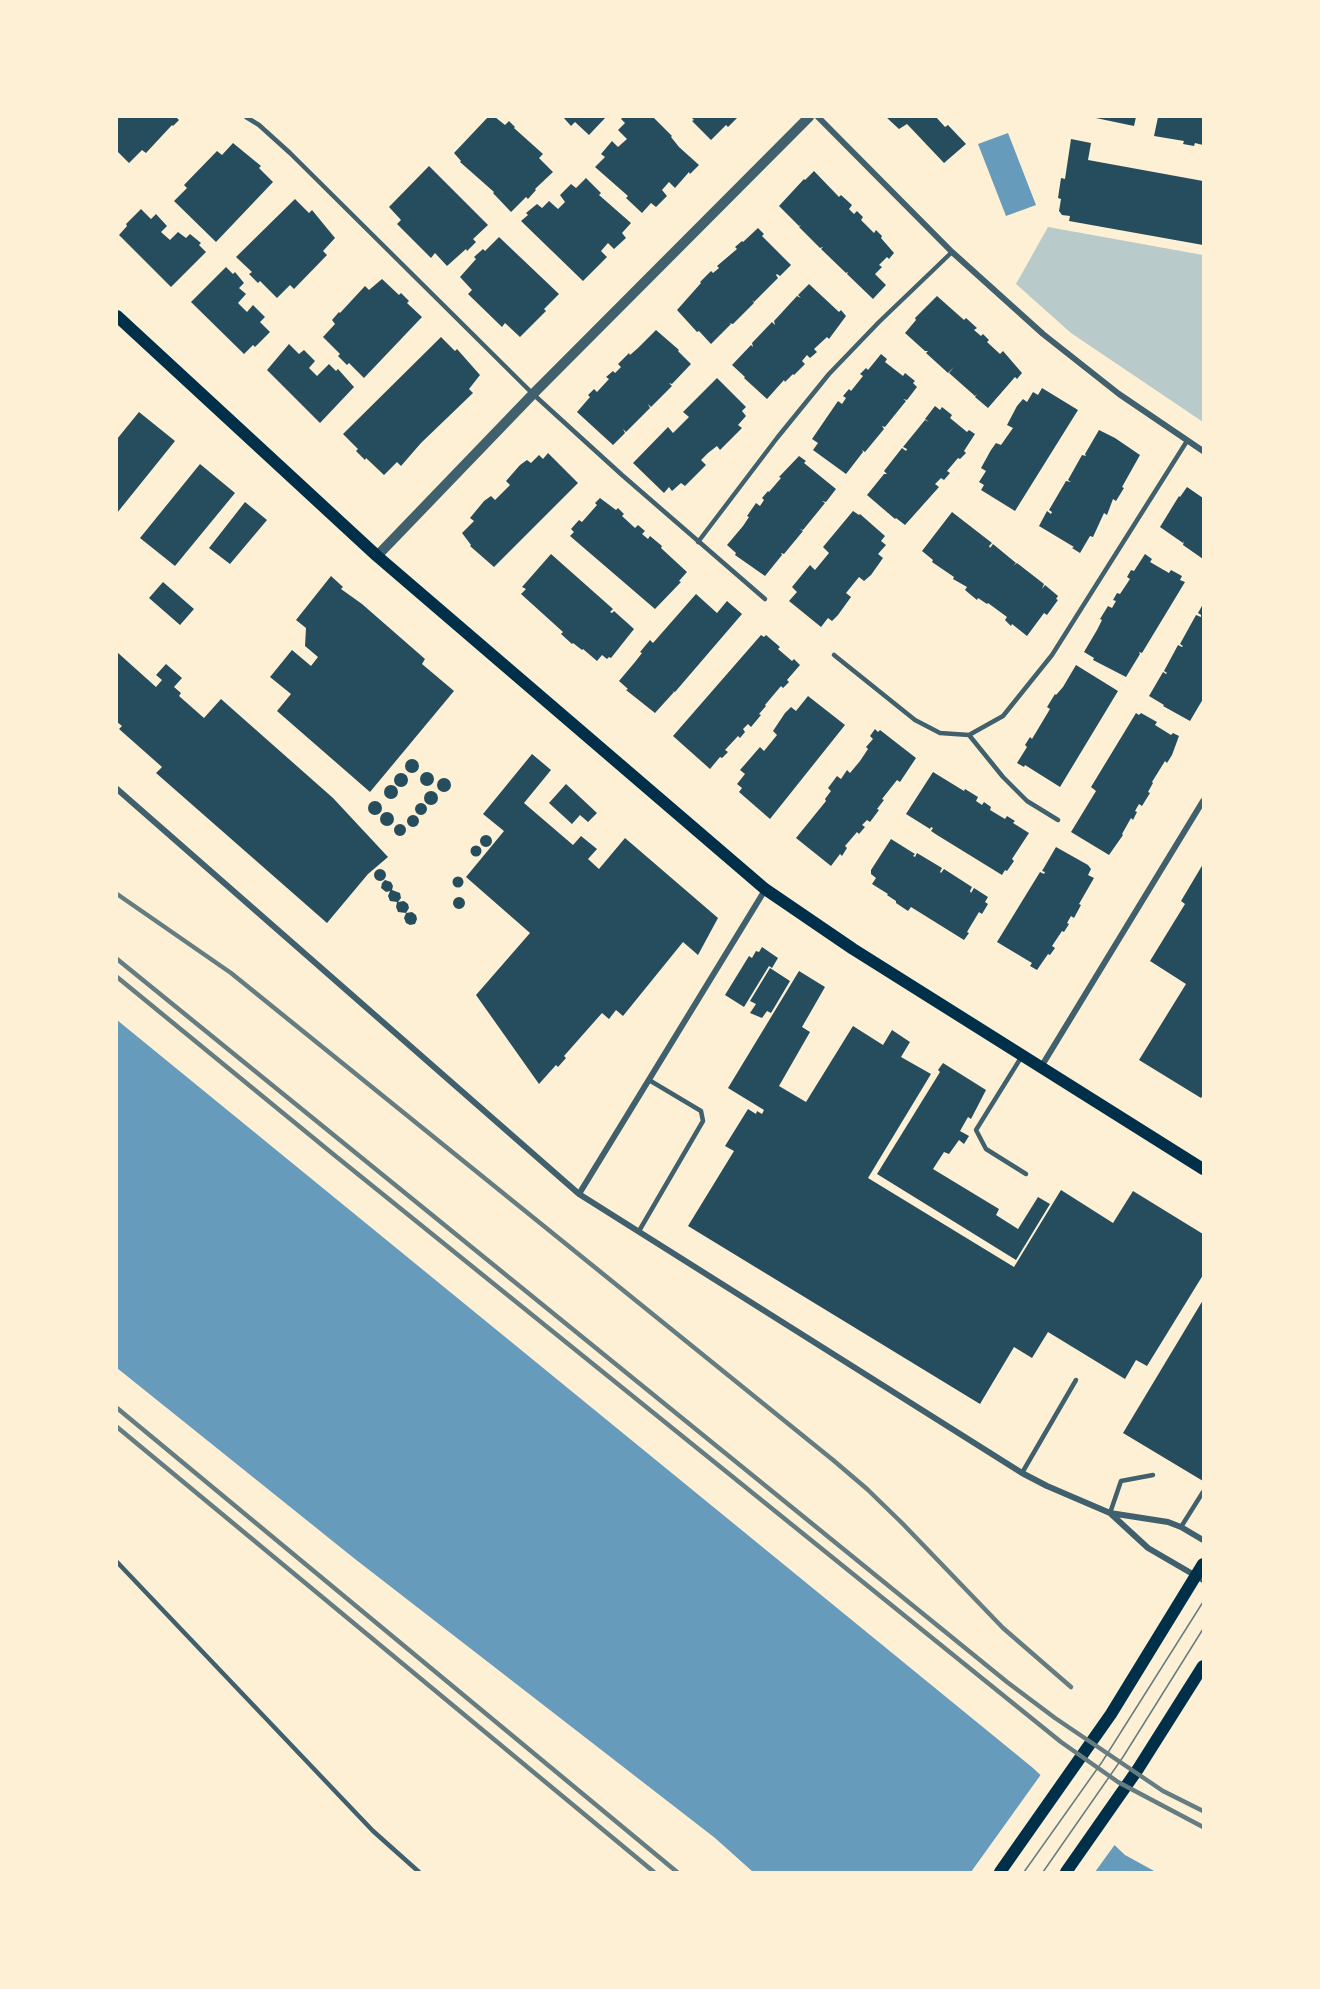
<!DOCTYPE html>
<style>
body{margin:0}
#map{position:relative;width:1320px;height:1989px;overflow:hidden;background:#fdf0d5;font-family:"Archivo Narrow",sans-serif}
canvas{display:block}
.frame{position:absolute;inset:0;border:118px solid #fdf0d5;pointer-events:none}
</style>
<div id="map">
<canvas width="1320" height="1989"></canvas>
<div class="frame"></div>
</div>
<script>
const ctx = document.querySelector('canvas').getContext('2d');
ctx.lineJoin = 'round';
function paint(path, color) {
  ctx.fillStyle = color;
  ctx.fill(path, 'evenodd');
}
function toPath(rows) {
  const path = new Path2D();
  for (const r of rows) {
    if (r.length === 3) {
      path.moveTo(r[0] + r[2], r[1]);
      path.arc(r[0], r[1], r[2], 0, 2 * Math.PI);
      continue;
    }
    path.moveTo(r[0], r[1]);
    for (let i = 2; i < r.length; i += 2) path.lineTo(r[i], r[i + 1]);
  }
  return path;
}
function stroke(path, color, width, dash) {
  ctx.strokeStyle = color;
  ctx.lineWidth = width;
  ctx.lineCap = dash ? 'butt' : 'round';
  ctx.setLineDash(dash || []);
  ctx.stroke(path);
}
const green = toPath([
 [1048,227,1203,255,1203,422,1071,333,1016,284]
]);
const water = toPath([
 [1008,133,1036,205,1006,216,978,144],
 [117,1020,1033,1768,1125,1855,1156,1872,753,1872,715,1838,355,1559,117,1368]
]);
const pier = toPath([
 [1042,1773,1116,1843,1095,1872,971,1872]
]);
const building = toPath([
 [117,117,176,117,179,120,173,126,172,125,146,153,142,150,129,163,117,151],
 [488,117,495,117,505,125,509,121,515,127,514,128,543,154,539,158,553,172,535,189,536,190,528,199,526,197,511,212,493,193,494,192,460,162,461,161,454,153],
 [563,117,606,117,589,135,575,122,571,126],
 [623,117,653,117,672,136,671,137,679,147,699,165,690,174,689,172,675,188,669,182,662,190,667,196,656,207,651,203,642,213,626,198,628,196,595,167,605,157,601,154,612,141,618,147,627,139,618,130,625,123,621,119],
 [691,117,738,117,728,127,726,125,711,140,692,121,694,120],
 [886,117,936,117,945,127,948,125,966,144,944,163,907,124,899,129],
 [1091,117,1136,117,1134,126],
 [1158,117,1203,117,1203,145,1195,143,1194,146,1183,144,1184,141,1154,136],
 [1071,139,1091,143,1088,160,1203,181,1203,245,1069,221,1070,216,1062,215,1059,211,1061,199,1058,198,1061,178,1065,179],
 [233,143,261,166,259,168,273,182,216,242,174,201,187,188,184,185,217,151,222,155],
 [429,166,488,225,473,239,476,242,467,251,466,249,447,266,435,253,431,258,397,224,401,220,389,207],
 [814,171,839,197,841,195,852,205,849,209,854,214,857,211,863,217,861,220,874,233,876,230,882,236,881,238,894,253,889,259,887,257,879,265,882,267,875,274,886,285,873,299,847,274,848,272,846,273,821,249,823,247,820,248,799,227,801,225,799,226,779,206,804,179,805,180],
 [586,178,601,193,599,195,631,223,622,233,626,238,614,249,608,243,601,251,607,257,583,281,521,221,528,215,526,213,537,204,542,208,549,201,558,209,565,202,560,195,571,184,576,188],
 [295,199,309,213,312,210,335,238,323,251,327,255,294,289,290,285,277,298,260,281,258,283,249,274,252,272,236,257],
 [141,209,151,219,156,214,167,226,161,232,170,240,178,232,186,238,190,234,201,243,199,245,206,252,171,287,119,235,127,226,126,224],
 [758,228,764,234,762,236,791,265,780,276,777,274,776,275,778,278,754,302,752,300,754,303,733,324,729,323,731,324,711,344,699,331,697,332,677,310,701,283,700,282,711,271,713,273,719,268,717,266,737,249,735,247,742,241,743,242],
 [499,237,559,294,544,309,546,311,520,337,505,323,502,327,468,294,472,290,460,277,476,259,474,257,483,249,485,251],
 [226,267,233,274,235,272,244,283,239,288,246,294,238,303,247,312,253,305,265,317,260,322,270,332,255,347,253,345,244,354,191,302],
 [382,279,399,295,401,293,409,301,407,303,422,317,364,378,349,363,347,365,338,356,340,354,323,337,335,324,332,320,339,312,340,313,365,286,369,290],
 [809,284,839,312,841,310,846,316,829,339,827,337,814,349,817,352,810,358,807,355,802,361,805,364,794,375,793,374,785,382,784,380,767,399,744,378,745,377,732,365,751,345,753,347,752,343,772,322,775,325,774,321,797,296,801,298,798,295],
 [937,296,964,320,966,318,977,328,974,330,981,336,983,334,989,340,987,342,1000,354,1003,351,1022,373,1017,379,1015,377,988,408,975,397,977,394,975,396,949,373,954,367,948,373,926,353,928,351,925,351,905,333,916,320,915,318],
 [656,330,679,350,678,351,691,364,672,384,669,383,672,386,651,407,648,404,650,408,626,432,623,429,625,433,613,445,577,412,590,397,588,395,594,389,597,392,609,379,606,377,613,371,615,373,621,367,618,364,629,353,630,355,638,348],
 [441,337,455,351,457,349,480,375,469,389,473,393,421,443,401,466,397,462,384,475,366,458,365,460,356,451,358,449,343,434],
 [289,344,299,354,304,350,315,361,309,368,317,376,329,364,336,371,338,369,354,387,320,423,267,370],
 [881,354,887,359,885,362,903,376,905,373,915,381,913,383,917,387,907,400,903,399,906,401,885,427,882,426,884,429,865,452,862,450,863,452,846,474,813,450,818,443,812,439,838,401,842,404,846,398,843,396,849,389,851,391,863,376,860,374,866,368,868,370],
 [717,378,746,407,742,411,746,416,738,425,742,428,720,450,717,446,708,453,701,460,706,465,685,486,681,483,672,491,669,487,664,493,633,463,668,427,673,433,689,417,683,412],
 [1042,388,1078,410,1015,511,981,490,984,485,979,482,986,471,981,468,991,450,996,443,1001,445,1013,428,1007,425,1017,406,1023,399,1027,402,1033,392,1038,395],
 [935,406,940,410,942,407,952,415,950,418,967,432,969,430,975,434,964,451,966,453,960,459,958,458,947,471,950,473,944,480,941,478,935,484,939,487,905,525,896,518,895,519,867,495,884,474,887,474,884,471,902,448,906,451,907,449,903,447,925,420,929,422,925,419],
 [139,412,175,441,117,513,117,439],
 [1099,430,1115,438,1140,455,1122,487,1124,488,1116,501,1113,499,1107,515,1104,513,1093,537,1090,536,1080,553,1072,548,1074,547,1039,526,1047,511,1051,514,1052,512,1049,510,1066,481,1071,482,1068,480,1082,455,1086,456,1085,454],
 [548,453,578,483,494,567,470,546,471,545,462,533,474,521,470,518,484,501,491,496,495,500,510,485,506,481,520,465,527,460,531,463,539,455,543,459],
 [799,456,806,461,804,463,836,489,826,502,822,501,825,503,803,530,800,529,803,531,784,554,781,553,782,555,765,576,735,555,736,553,727,545,743,526,749,517,747,516,756,503,760,506,764,500,762,498,768,491,769,492,781,478,779,477],
 [200,464,235,493,175,566,140,538],
 [1187,487,1203,498,1203,559,1183,545,1184,541,1183,543,1160,527,1179,496,1180,497],
 [600,498,616,510,618,508,624,514,622,516,635,528,638,525,645,531,642,534,648,539,650,536,662,546,661,548,687,572,679,581,681,582,655,609,570,536,574,532,571,529,579,520,582,522,597,505,595,503],
 [245,502,267,520,230,564,209,548],
 [853,511,859,515,860,514,885,536,881,541,886,545,878,554,883,558,871,575,864,581,859,577,846,593,851,597,838,615,832,621,828,618,821,627,789,601,797,592,792,587,810,565,815,570,829,553,823,547],
 [952,512,992,543,989,546,990,548,993,544,1016,563,1013,566,1017,563,1044,584,1042,589,1045,585,1058,596,1056,599,1058,600,1047,615,1044,613,1027,636,1012,624,1011,626,1005,620,1007,617,988,603,987,604,978,598,977,600,965,590,967,587,953,579,954,577,932,562,933,560,922,551],
 [551,554,613,609,610,612,612,613,614,611,634,629,611,658,609,657,607,659,602,655,597,661,583,649,582,650,573,643,572,644,561,634,563,632,521,594,526,589,522,587],
 [1145,554,1152,559,1150,562,1169,573,1171,570,1182,576,1180,580,1185,582,1142,653,1139,652,1140,654,1126,677,1093,660,1094,658,1084,652,1097,630,1102,620,1100,619,1108,606,1112,608,1116,601,1113,600,1117,593,1120,594,1130,579,1127,577,1131,570,1134,571],
 [331,576,343,587,341,589,362,604,425,659,422,664,454,691,370,792,277,711,291,694,270,677,292,650,311,666,318,657,305,646,306,628,296,620],
 [163,582,194,609,180,625,149,598],
 [696,594,717,613,727,601,742,614,675,692,672,691,674,692,655,713,626,690,628,689,619,681,635,662,642,653,640,652,650,640,653,643],
 [1203,604,1203,699,1190,721,1163,706,1164,705,1149,696,1163,672,1166,674,1167,673,1164,671,1178,645,1182,647,1183,646,1180,644,1196,615,1201,617,1201,615,1198,613],
 [761,635,764,637,766,635,780,647,778,649,792,661,794,659,800,665,787,680,789,682,783,688,781,686,765,705,766,706,759,714,761,715,751,727,748,724,743,729,745,732,740,738,738,736,725,750,728,752,722,758,720,757,710,769,673,736],
 [117,652,156,687,162,680,156,675,166,664,182,678,174,687,181,693,179,696,204,718,221,699,333,798,388,857,368,874,327,923,156,773,162,767,119,729,122,726,117,722],
 [1076,665,1118,691,1060,787,1025,765,1024,767,1017,763,1027,747,1025,745,1030,737,1032,739,1050,709,1047,707,1055,694,1056,695,1063,687],
 [808,696,845,725,770,819,739,792,742,788,737,784,745,774,740,770,760,747,764,751,777,735,773,731,785,713,791,707,796,711],
 [1136,713,1139,715,1141,713,1157,722,1155,725,1171,735,1173,733,1179,736,1172,755,1167,763,1165,761,1152,782,1153,783,1148,792,1150,793,1142,806,1139,804,1135,811,1137,812,1133,820,1131,818,1122,834,1123,835,1109,855,1071,832,1096,791,1091,787],
 [875,729,878,732,880,730,916,758,900,782,897,780,882,799,884,800,877,809,879,810,870,822,867,820,862,825,865,827,859,834,857,832,845,846,847,848,842,856,840,854,831,866,796,838,826,801,825,799,831,791,828,788,837,776,841,779,847,770,850,773,860,761,868,749,866,747,873,739,870,736],
 [532,754,551,770,524,803,573,845,581,836,597,849,588,859,599,869,625,838,718,918,698,955,683,942,623,1016,616,1010,609,1019,602,1013,564,1056,566,1058,558,1067,556,1065,539,1084,476,995,530,933,466,877,504,831,483,814],
 [412,766,7],
 [933,772,964,791,965,789,978,797,976,801,982,805,984,802,991,807,990,810,1005,819,1007,816,1015,821,1013,823,1029,833,1012,859,1014,861,1007,871,1005,870,1002,875,937,835,931,831,933,828,931,827,930,829,906,814],
 [427,779,7],
 [401,780,7],
 [444,785,7],
 [566,784,597,813,588,822,580,815,572,824,549,803],
 [391,792,7],
 [431,798,7],
 [375,808,7],
 [421,809,6],
 [387,819,7],
 [413,821,6],
 [400,830,6],
 [486,841,6],
 [891,839,915,854,913,856,915,857,917,853,942,868,940,872,941,873,944,869,972,887,970,891,971,893,974,888,988,897,985,902,988,904,982,914,979,912,967,932,969,933,964,940,911,907,908,911,896,903,896,901,887,895,888,894,872,884,876,878,871,874,871,870],
 [476,851,5.5],
 [1056,847,1088,865,1091,869,1088,875,1094,878,1079,904,1081,905,1074,918,1071,916,1067,923,1069,924,1064,932,1062,931,1052,946,1055,948,1050,955,1048,954,1037,970,1030,966,1032,963,997,942,1040,872,1044,874,1045,872,1042,871],
 [1203,864,1203,1095,1201,1098,1139,1060,1186,984,1150,961,1185,904,1181,901],
 [380,875,6],
 [458,882,5.5],
 [385,880,391,882,393,886,392,890,400,893,401,898,398,902,404,901,408,904,409,908,406,913,412,912,416,915,417,919,415,924,410,925,406,923,404,918,406,913,398,912,396,907,397,902,390,901,388,896,390,891,386,892,381,888,382,883],
 [459,903,6],
 [762,947,778,958,772,968,769,966,744,1007,725,995,749,956,752,958,756,951,759,952],
 [770,968,790,981,771,1013,767,1011,762,1018,750,1013,756,1004,750,1001],
 [799,971,825,987,802,1027,810,1032,779,1086,806,1102,853,1026,883,1045,892,1030,910,1042,901,1057,931,1074,868,1178,1014,1267,1061,1190,1113,1223,1133,1191,1203,1234,1203,1275,1147,1366,1136,1360,1125,1379,1048,1332,1032,1358,1014,1347,980,1404,688,1226,734,1151,725,1146,748,1109,756,1114,757,1111,762,1114,764,1110,728,1088],
 [943,1063,986,1090,971,1119,968,1117,960,1131,969,1136,964,1144,959,1140,949,1154,944,1152,933,1169,999,1209,996,1215,1018,1229,1038,1197,1050,1204,1016,1260,877,1174,940,1072,938,1070],
 [1203,1300,1203,1481,1123,1433]
]);
const service = toPath([
 [246,117,259,125,290,153,533,394,622,475,765,599],
 [698,542,777,438,829,374,879,322,952,252],
 [834,655,915,720,940,733,969,735,1003,716,1052,655,1187,441],
 [969,735,1003,777,1027,801,1058,820],
 [1022,1056,976,1130,986,1149,1026,1174],
 [639,1231,703,1121,701,1111,649,1080],
 [1022,1473,1076,1380],
 [1110,1513,1121,1481,1153,1475],
 [1181,1527,1203,1492],
 [117,1562,373,1831,419,1872]
]);
const minor = toPath([
 [818,117,952,252,1043,334,1119,394,1203,451],
 [117,789,579,1194,1022,1473,1047,1486,1110,1513,1168,1522,1181,1527,1203,1540],
 [1041,1067,1203,801],
 [579,1194,765,890],
 [1110,1513,1148,1548,1203,1580]
]);
const tertiary = toPath([
 [377,556,533,394,809,117]
]);
const secondary = toPath([
 [117,316,377,556,765,889,853,949,1203,1169],
 [1000,1872,1111,1714,1203,1564],
 [1066,1872,1138,1769,1203,1666]
]);
const tram = toPath([
 [1024,1872,1102,1762,1203,1602],
 [1043,1872,1123,1757,1203,1629]
]);
const rail = toPath([
 [117,894,231,973,833,1460,867,1489,902,1523,1003,1628,1071,1687],
 [117,959,1007,1682,1055,1718,1163,1791,1203,1811],
 [117,977,333,1154,1061,1742,1118,1782,1203,1827],
 [117,1408,677,1872],
 [117,1427,654,1872]
]);
paint(green, '#b9caca');
paint(water, '#669bbc');
paint(pier, '#fdf0d5');
paint(building, '#264d5e');
stroke(service, '#3f606c', 4.5);
stroke(minor, '#3f606c', 6);
stroke(tertiary, '#3f606c', 10);
stroke(secondary, '#003049', 12);
stroke(tram, '#657d81', 1.5);
stroke(rail, '#657d81', 4.5);
</script>
